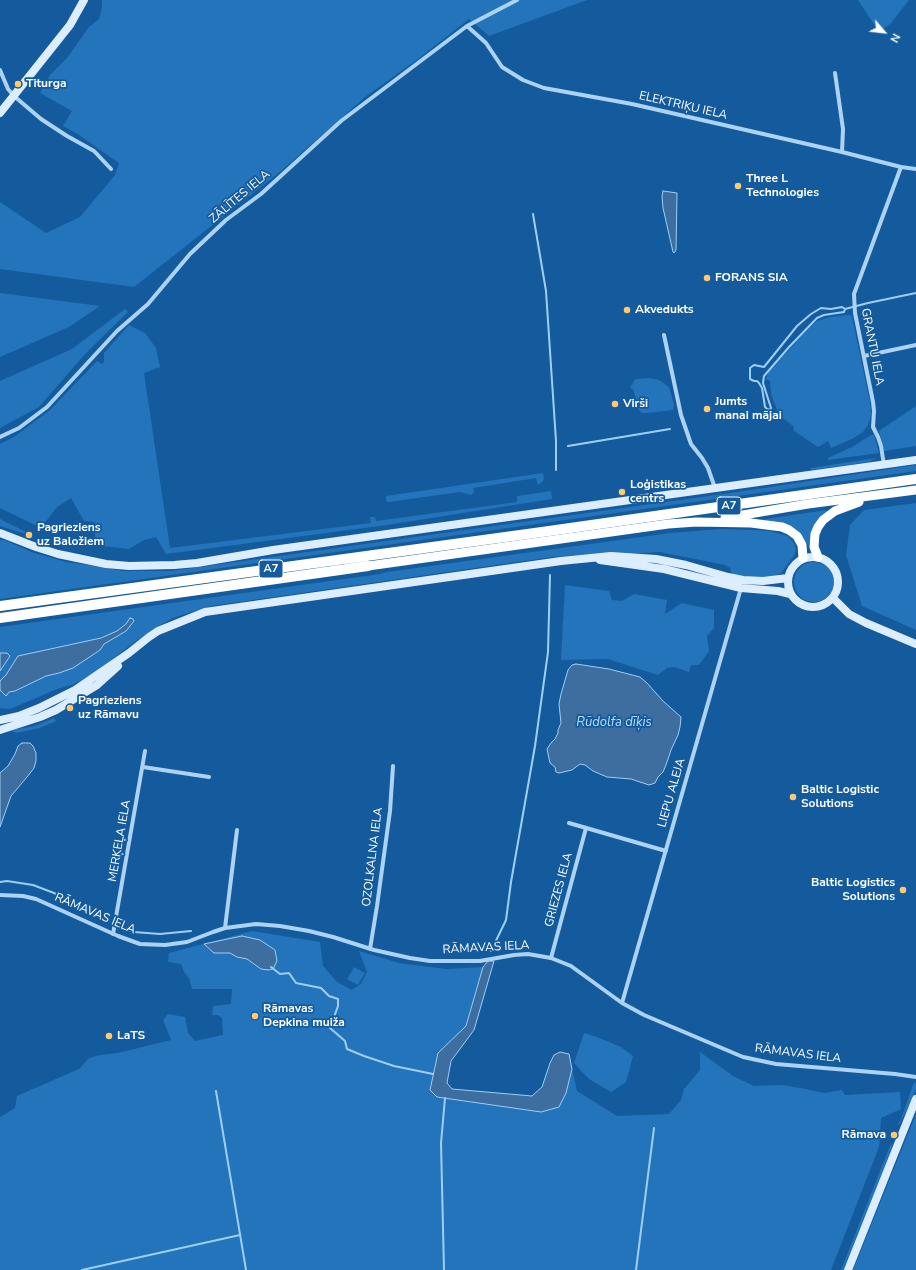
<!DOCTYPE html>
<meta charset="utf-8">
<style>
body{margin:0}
#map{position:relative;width:916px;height:1270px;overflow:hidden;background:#145b9e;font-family:"Nunito Sans",sans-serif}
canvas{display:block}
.north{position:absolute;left:864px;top:12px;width:40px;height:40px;-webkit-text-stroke:3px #145b9e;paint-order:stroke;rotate:118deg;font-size:11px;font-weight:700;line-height:16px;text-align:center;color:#fff}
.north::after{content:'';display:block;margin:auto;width:14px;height:18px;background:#fff;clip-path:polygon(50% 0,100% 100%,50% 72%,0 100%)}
</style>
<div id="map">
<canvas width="916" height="1270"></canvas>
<div class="north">N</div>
</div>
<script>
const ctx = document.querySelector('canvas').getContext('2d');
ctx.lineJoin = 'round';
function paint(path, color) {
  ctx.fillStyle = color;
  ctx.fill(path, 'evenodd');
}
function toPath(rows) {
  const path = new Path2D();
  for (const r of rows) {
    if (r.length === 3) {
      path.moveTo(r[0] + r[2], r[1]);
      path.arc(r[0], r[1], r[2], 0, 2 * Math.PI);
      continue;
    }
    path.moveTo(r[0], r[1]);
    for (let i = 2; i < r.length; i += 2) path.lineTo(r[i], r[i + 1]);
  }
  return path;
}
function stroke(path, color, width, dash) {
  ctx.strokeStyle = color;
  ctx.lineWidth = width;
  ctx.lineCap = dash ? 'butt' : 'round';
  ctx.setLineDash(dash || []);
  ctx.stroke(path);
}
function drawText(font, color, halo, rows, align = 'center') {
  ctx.font = font + ' "Nunito Sans",sans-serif';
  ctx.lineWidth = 3.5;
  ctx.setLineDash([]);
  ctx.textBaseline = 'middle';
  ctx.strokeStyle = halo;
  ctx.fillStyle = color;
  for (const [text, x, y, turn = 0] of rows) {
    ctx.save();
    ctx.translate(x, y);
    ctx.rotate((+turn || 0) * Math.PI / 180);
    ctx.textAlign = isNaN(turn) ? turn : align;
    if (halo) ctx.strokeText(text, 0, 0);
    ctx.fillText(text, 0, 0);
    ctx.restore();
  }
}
const green = toPath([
 [102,0,587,0,489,36,469,19,418,59,365,97,281,171,134,287,0,269,0,202,46,233,80,217,115,175,119,163,76,133,63,126,72,111,40,93,50,75,67,58,89,27,99,19,102,8],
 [858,0,909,0,891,23,879,32],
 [0,293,100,306,69,327,0,357],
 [125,309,128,312,86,353,39,407,0,428,0,381,72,349],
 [850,315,852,317,870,402,871,413,870,419,868,425,863,432,854,438,831,448,828,441,818,447,794,431,793,426,779,415,771,394,770,381,766,379,768,373,806,331,817,321,830,317],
 [129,325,145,333,156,348,160,367,144,373,170,548,371,523,370,517,375,517,376,521,517,502,517,497,518,496,551,491,552,499,387,525,166,554,156,537,144,540,129,549,103,546,95,539,95,522,84,521,71,498,57,507,47,520,39,527,0,508,0,444,14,437,50,410,97,361,102,364,104,362,104,353],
 [649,378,659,380,669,387,674,404,673,410,647,413,642,413,638,409,636,406,643,404,642,402,637,403,633,389,631,389,631,386,634,381,636,379],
 [916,406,916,446,884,451,879,431],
 [874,434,879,453,828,460,828,458,854,446,866,438],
 [876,458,869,462,811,470,811,468],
 [916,465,916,471,0,599,0,540,4,540,34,553,66,562,96,566,123,571,171,571,737,492],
 [543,473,544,479,542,482,538,485,536,478,473,488,474,492,471,495,460,492,389,502,387,502,386,498,386,496,393,495],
 [916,503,916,630,862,606,846,555,850,525,864,510],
 [826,510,827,511,822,516,811,535,809,546,801,536,753,521],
 [0,519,26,532,25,534,0,526],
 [721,529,753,530,770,531,784,535,788,536,794,543,796,549,795,553,793,557,781,573,771,578,747,577,732,574,730,568,725,565,660,552,629,554,605,553,552,557,211,606,188,613,173,618,157,627,133,643,97,671,82,680,72,685,57,689,10,709,0,708,0,690,3,694,15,691,46,676,59,673,91,656,100,650,104,644,116,637,126,631,132,624,130,618,126,624,117,631,101,638,18,656,6,675,0,681,0,671,10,656,7,653,0,653,0,627,380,574,387,572,670,533],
 [814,582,20],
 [565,585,609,591,612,600,622,601,634,594,667,600,665,614,682,603,714,610,714,628,707,636,709,651,699,665,691,665,689,672,674,667,667,668,658,675,608,659,561,660],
 [54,718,56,721,40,728,16,733,11,730,35,726],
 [252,931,320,942,323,966,337,982,352,990,361,984,367,972,359,951,399,963,446,969,483,967,466,1026,438,1053,430,1090,437,1097,541,1112,569,1079,572,1069,577,1091,617,1116,669,1114,681,1100,684,1089,700,1070,700,1052,733,1076,754,1086,782,1085,806,1089,824,1093,842,1090,845,1095,900,1092,901,1109,881,1118,879,1147,831,1270,0,1270,0,1117,15,1108,17,1096,79,1069,89,1058,100,1055,118,1053,171,1040,163,1020,168,1014,185,1017,188,1033,195,1041,223,1035,222,1018,218,1015,212,1015,213,1006,231,1004,232,989,192,989,189,978,184,972,181,964,168,962,169,953],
 [354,967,365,973,358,985,347,979],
 [584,1033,597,1037,621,1047,633,1056,626,1082,611,1092,589,1079,574,1063],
 [914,1082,916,1085,916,1089,909,1106,899,1125,898,1124,901,1119],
 [916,1114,916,1270,853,1270],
 [891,1143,892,1146,883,1171,843,1270,841,1270]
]);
const water = toPath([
 [663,191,677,193,677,194,676,250,674,253,673,252,663,208,662,196,663,191],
 [130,618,133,619,134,621,126,631,116,637,104,644,100,650,73,668,59,673,46,676,15,691,9,692,6,696,0,690,0,681,6,675,18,656,101,638,117,631,126,624,130,618],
 [0,653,7,653,10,656,0,671,0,653],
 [576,664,609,669,640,677,647,683,663,701,681,717,680,727,678,735,671,750,666,765,663,772,658,777,655,783,649,785,631,779,607,777,593,771,585,765,580,764,572,770,559,773,556,772,555,767,550,763,547,749,551,743,555,739,558,733,558,730,561,723,559,704,561,694,568,670,572,665,576,664],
 [22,743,30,743,33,746,36,753,36,761,34,768,27,777,11,796,0,827,0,773,8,766,15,754,18,746,22,743],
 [242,936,260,940,275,950,277,961,273,969,268,970,261,969,247,959,237,957,230,953,214,953,204,944,242,936],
 [488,961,494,961,474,1030,451,1061,447,1083,452,1089,532,1096,542,1087,550,1063,554,1055,560,1052,569,1054,572,1069,566,1093,559,1107,541,1112,437,1097,430,1090,438,1053,466,1026,483,967,488,961]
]);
const stream = toPath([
 [533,214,546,291,556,441,556,470],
 [845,309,842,307,831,309,821,308,811,314,797,326,764,367,754,365,750,368,750,379,754,381,757,381,759,383,762,388,765,407,767,409,770,410,771,408,763,383,764,376,789,347,817,318,824,315,844,312,845,309,868,303,916,293],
 [568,446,670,429],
 [0,882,7,881,33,885,54,893,106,920],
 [121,927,134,932,160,934,191,931],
 [491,951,506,920,511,882,535,746,548,652,550,575],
 [271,967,280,974,289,973,296,983,321,988,329,996,338,999,338,1006,330,1028,345,1041,347,1049,364,1056,394,1066,433,1074],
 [216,1091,246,1270],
 [82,1270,240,1235],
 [444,1270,441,1143,445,1098],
 [636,1270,654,1128]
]);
const minor = toPath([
 [467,26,486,43,502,67,523,80,544,88,632,104,842,152,901,167,916,169],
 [0,70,8,89,14,96,41,119,67,136,94,151,111,169],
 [835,73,843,129,842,152],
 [664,335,681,415,691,444,702,458,708,468,715,488],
 [864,356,916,345],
 [0,437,19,428,47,407,117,331,148,304,190,254,226,220,261,194,341,121,467,26,517,0],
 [884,465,881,446,878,437,873,427,874,411,873,402,855,313,854,294,901,167],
 [143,767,209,777],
 [569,823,666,851],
 [0,895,23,896,36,899,118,936,140,944,165,945,187,942,213,932,225,928,256,924,280,926,309,931,333,937,374,950,410,958,430,961,480,961,514,955,528,954,551,958,571,966,622,1003,644,1015,743,1057,776,1064,895,1074,916,1077],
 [225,928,237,830],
 [113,934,145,751],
 [370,949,377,906,390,811,393,766],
 [551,958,586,828],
 [622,1003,741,588]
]);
const secondary = toPath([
 [0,113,70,25,84,0],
 [0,533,36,547,58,554,106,564,129,566,174,565,197,563,273,550,916,460],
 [813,582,25],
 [600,560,664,569,741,588,778,591,790,594],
 [833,598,849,614,866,623,916,644],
 [0,720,19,716,39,708,75,690,129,653,149,637,158,631,205,612,561,561,611,556,656,559,686,565,728,577,743,580,763,581,788,578],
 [0,730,40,717,56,710,97,685,118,666],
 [848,1270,916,1099]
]);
const trunk = toPath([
 [725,518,808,504,916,490],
 [818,557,814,547,815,534,818,527,823,520,835,511,859,502],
 [368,566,668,524,696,522,751,523,782,527,789,530,797,536,802,545,803,558]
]);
const motorway = toPath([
 [0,606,542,532,916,479],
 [0,618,368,566]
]);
const markers = [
 [18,84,4,"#ffca6f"],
 [738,186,4,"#ffca6f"],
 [707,278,4,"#ffca6f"],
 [627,310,4,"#ffca6f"],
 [615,404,4,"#ffca6f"],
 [707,409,4,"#ffca6f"],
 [622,492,4,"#ffca6f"],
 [29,535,4,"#ffca6f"],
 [70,708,4,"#ffca6f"],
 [793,797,4,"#ffca6f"],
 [903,890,4,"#ffca6f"],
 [255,1016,4,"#ffca6f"],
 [109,1036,4,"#ffca6f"],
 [894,1135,4,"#ffca6f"]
];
const shields = [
 [729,506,24],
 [271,569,24]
];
const shieldNames = [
 ["A7",729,506],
 ["A7",271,569]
];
const poiNames = [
 ["Titurga",26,84],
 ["Three L",746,179],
 ["Technologies",746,193],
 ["FORANS SIA",715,278],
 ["Akvedukts",635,310],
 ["Jumts",715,402],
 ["manai mājai",715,416],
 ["Virši",623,404],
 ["Loģistikas",630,485],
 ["centrs",630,499],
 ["Pagrieziens",37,528],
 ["uz Baložiem",37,542],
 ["Pagrieziens",78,701],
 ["uz Rāmavu",78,715],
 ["Baltic Logistic",801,790],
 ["Solutions",801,804],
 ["Baltic Logistics",895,883,"right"],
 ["Solutions",895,897,"right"],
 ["Rāmavas",263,1009],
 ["Depkina muiža",263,1023],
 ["LaTS",117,1036],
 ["Rāmava",886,1135,"right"]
];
const streetNames = [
 ["ELEKTRIĶU IELA",683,106,13],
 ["ZĀLĪTES IELA",240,197,-40],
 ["GRANTU IELA",872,347,79],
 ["LIEPU ALEJA",672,793,-74],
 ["MERĶEĻA IELA",120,841,-80],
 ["OZOLKALNA IELA",373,857,-83],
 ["GRIEZES IELA",559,890,-75],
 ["RĀMAVAS IELA",95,914,23],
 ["RĀMAVAS IELA",486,948,-3],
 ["RĀMAVAS IELA",798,1054,7]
];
const waterNames = [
 ["Rūdolfa dīķis",614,723]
];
paint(green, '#2374bb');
paint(water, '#3d6e9f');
stroke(water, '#9ecef6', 1);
stroke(stream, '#9ecef6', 2);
stroke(minor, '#acd2f4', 4);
stroke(secondary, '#dcedfd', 8);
stroke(trunk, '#fcfeff', 9);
stroke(motorway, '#fff', 10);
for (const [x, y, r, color] of markers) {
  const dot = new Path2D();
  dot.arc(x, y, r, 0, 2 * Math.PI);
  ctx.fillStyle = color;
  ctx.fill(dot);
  stroke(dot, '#145b9e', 1.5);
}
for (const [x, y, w] of shields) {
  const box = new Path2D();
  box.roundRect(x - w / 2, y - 9, w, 18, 3);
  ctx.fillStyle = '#145b9e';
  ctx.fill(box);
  stroke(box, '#fff', 1);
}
drawText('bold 11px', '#fff', null, shieldNames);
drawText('bold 12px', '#fff', '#145b9e', poiNames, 'left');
drawText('12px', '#fff', '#145b9e', streetNames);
drawText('italic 13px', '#b9dbfa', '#145b9e', waterNames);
</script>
